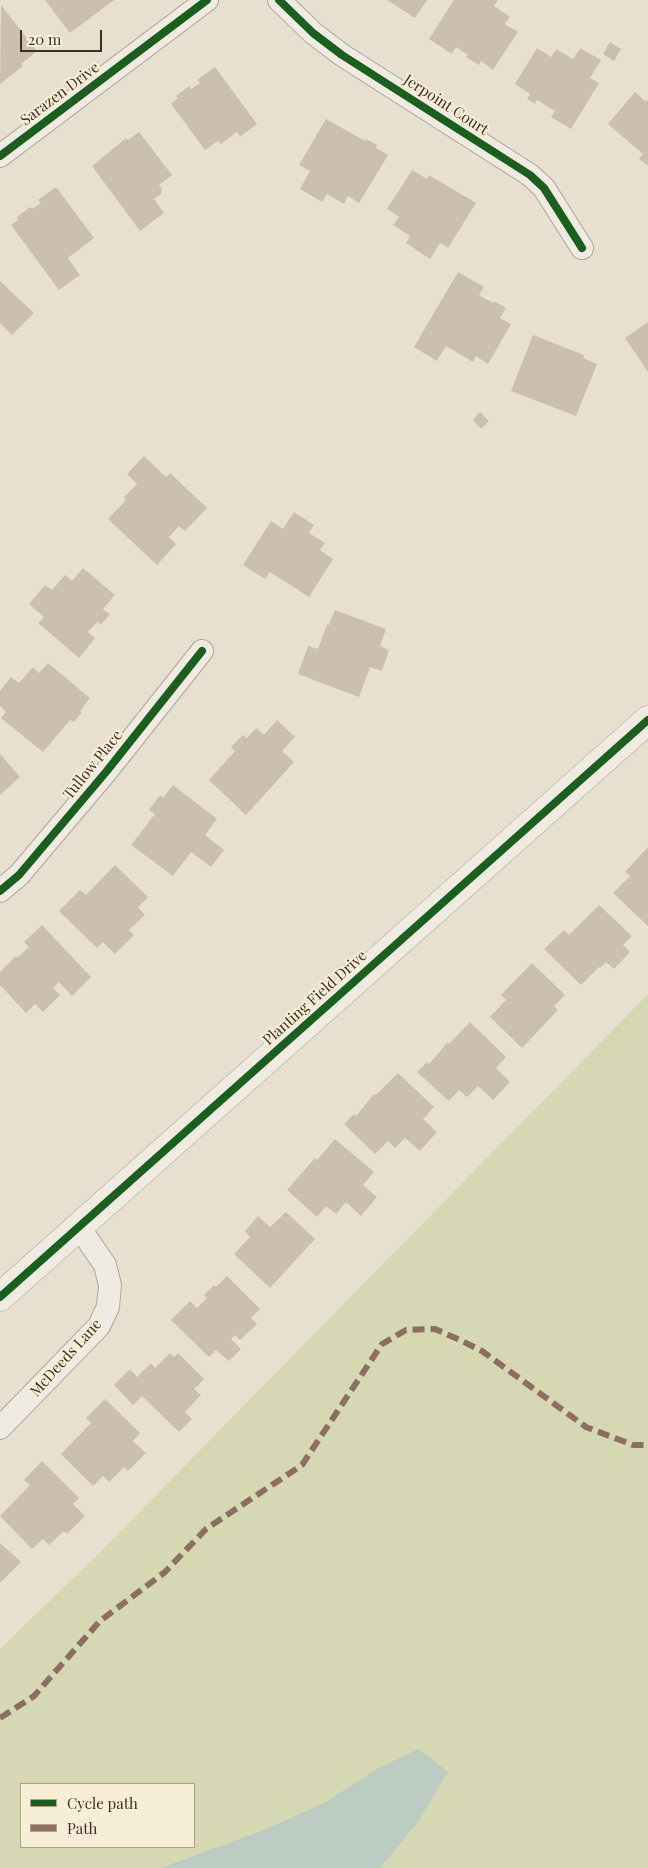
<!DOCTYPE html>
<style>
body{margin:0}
#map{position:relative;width:648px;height:1868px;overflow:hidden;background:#e7e0d1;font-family:"Playfair Display",serif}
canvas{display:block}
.legend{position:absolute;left:20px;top:1783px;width:175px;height:65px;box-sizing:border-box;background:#f7eed8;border:1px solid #ada18e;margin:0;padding:6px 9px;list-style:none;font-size:15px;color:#3d2e20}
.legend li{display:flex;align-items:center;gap:10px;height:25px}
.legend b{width:25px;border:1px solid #ada18e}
.scale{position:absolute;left:20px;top:30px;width:82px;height:22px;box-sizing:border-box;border:2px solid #3d2e20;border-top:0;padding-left:6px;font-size:15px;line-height:18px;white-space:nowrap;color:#3d2e20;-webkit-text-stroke:4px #f7eed8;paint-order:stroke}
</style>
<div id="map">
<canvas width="648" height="1868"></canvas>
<ul class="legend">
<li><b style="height:6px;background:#1b5e20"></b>Cycle path</li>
<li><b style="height:6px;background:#8d6e63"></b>Path</li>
</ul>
<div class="scale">20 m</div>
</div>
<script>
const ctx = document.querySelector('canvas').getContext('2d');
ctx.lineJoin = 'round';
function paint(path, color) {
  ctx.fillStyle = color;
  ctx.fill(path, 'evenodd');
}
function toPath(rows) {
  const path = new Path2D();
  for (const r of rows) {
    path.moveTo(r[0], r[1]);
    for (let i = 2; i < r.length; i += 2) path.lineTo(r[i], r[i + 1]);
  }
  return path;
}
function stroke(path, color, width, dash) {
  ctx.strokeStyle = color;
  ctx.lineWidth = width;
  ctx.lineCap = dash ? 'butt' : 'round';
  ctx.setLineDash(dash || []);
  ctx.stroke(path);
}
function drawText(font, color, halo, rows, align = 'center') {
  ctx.font = font + ' "Playfair Display",serif';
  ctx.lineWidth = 4;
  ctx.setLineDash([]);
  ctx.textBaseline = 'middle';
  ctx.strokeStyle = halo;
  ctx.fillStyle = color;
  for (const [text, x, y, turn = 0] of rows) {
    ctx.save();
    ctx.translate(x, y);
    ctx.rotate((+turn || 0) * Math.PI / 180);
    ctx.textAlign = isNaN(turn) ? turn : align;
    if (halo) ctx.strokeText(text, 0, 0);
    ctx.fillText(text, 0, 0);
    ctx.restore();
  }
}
const green = toPath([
 [648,994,648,1868,0,1868,0,1649,104,1548],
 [21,1784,194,1784,194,1847,21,1847]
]);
const water = toPath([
 [419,1749,448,1772,418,1822,380,1868,161,1868,264,1830,326,1802,380,1767]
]);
const building = toPath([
 [45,0,114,0,70,33],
 [387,0,427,0,415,18],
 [454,0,498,0,494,6,510,17,505,24,518,32,493,70,481,61,479,65,466,57,468,55,456,47,452,54,429,39],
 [1,5,37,51,21,64,23,66,0,84],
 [610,42,621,49,614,61,603,54],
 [537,48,551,57,556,49,573,59,580,48,601,60,590,78,599,83,571,129,551,117,555,111,537,100,535,104,527,99,530,94,515,84],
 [215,67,257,124,240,137,237,132,221,144,218,141,205,150,171,104,178,98,176,96,189,86,191,89,200,83,197,80],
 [635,92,646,102,648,100,648,166,639,159,643,154,608,124],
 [326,119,365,141,366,139,377,145,376,148,388,155,359,203,348,196,344,204,327,194,322,202,300,189,310,171,299,165],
 [139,132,172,175,159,185,162,189,161,194,154,199,164,213,140,231,92,166,126,138,128,140],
 [412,170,427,179,429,175,476,203,448,248,440,243,430,259,406,243,410,236,393,225,399,217,387,209],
 [56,187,94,238,68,258,80,275,59,290,11,225,18,220,17,217,30,207,32,209,41,203,38,200],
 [458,272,484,287,479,295,493,303,494,301,506,308,500,318,511,324,488,364,476,356,473,362,446,346,437,361,414,347],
 [0,281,34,313,12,335,0,323],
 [648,322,648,372,625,338],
 [533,335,584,355,583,358,597,364,576,416,511,391],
 [480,412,489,421,481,429,473,420],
 [144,456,166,477,170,473,207,508,185,531,179,526,169,537,176,544,157,565,108,519,126,500,124,497,137,484,127,474],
 [294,512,314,525,309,533,325,543,320,550,333,559,309,597,270,572,265,579,243,565,271,521,283,529],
 [83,568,115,595,103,609,110,614,101,625,97,622,88,632,95,638,79,658,38,623,44,617,29,604,45,585,52,590,65,575,72,581],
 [335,610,386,629,380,646,389,650,382,671,370,667,359,697,298,674,308,646,318,649,327,624,329,625],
 [48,663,90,698,80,711,82,712,74,722,70,720,43,752,1,718,6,712,0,706,0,691,11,677,19,683,33,667,39,673],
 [277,720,295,737,282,751,294,762,246,815,209,780,235,751,231,747,243,735,247,738,256,728,264,735],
 [0,754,20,777,0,795],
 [173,785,217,819,205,835,224,850,211,867,191,852,173,876,131,845,155,814,149,810,160,795,163,798],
 [648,847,648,926,613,893,630,876,625,872],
 [115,865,148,897,138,907,145,915,129,930,134,935,115,954,103,942,97,948,59,911,80,890,86,895],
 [599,905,632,936,623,945,630,952,614,969,606,962,600,968,599,967,581,985,544,949,564,930,569,935],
 [42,925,91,977,72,996,59,982,53,988,60,995,43,1012,35,1004,26,1013,0,985,0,972,16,956,17,958,29,947,24,942],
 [532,963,565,995,554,1006,558,1010,522,1048,490,1017,506,1000,501,995],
 [470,1022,506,1057,496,1068,510,1082,493,1100,478,1086,467,1097,459,1090,449,1101,417,1072,427,1062,429,1064,448,1042,449,1044],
 [398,1073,434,1107,423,1119,437,1132,420,1151,405,1138,395,1148,388,1141,375,1154,344,1124,354,1114,356,1116,374,1094,376,1095],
 [335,1139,374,1172,363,1185,377,1197,361,1216,346,1202,336,1214,326,1206,317,1217,287,1190,315,1158,317,1160],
 [286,1212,315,1239,270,1288,234,1254,250,1237,245,1231,258,1216,270,1227],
 [227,1276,260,1309,251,1318,257,1324,240,1340,235,1335,231,1339,241,1349,229,1361,216,1350,209,1357,171,1320,190,1301,197,1308,207,1298,204,1295,214,1285,216,1287],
 [170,1353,174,1357,178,1353,204,1379,194,1389,201,1395,185,1412,192,1419,179,1432,142,1396,133,1405,114,1385,130,1369,137,1377,151,1363,155,1368],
 [105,1399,140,1433,133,1441,146,1453,128,1471,124,1467,109,1482,103,1476,93,1486,61,1454,91,1423,86,1418],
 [42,1461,79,1498,73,1504,85,1516,67,1534,64,1531,49,1545,43,1539,32,1549,0,1516,30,1485,24,1480],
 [0,1543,21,1562,0,1583]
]);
const minor = toPath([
 [279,0,313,33,342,55,530,175,544,188,582,248],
 [0,156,207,0],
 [0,891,19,875,106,772,202,651],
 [0,1428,99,1326,108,1307,110,1285,105,1265,79,1227]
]);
const tertiary = toPath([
 [0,1297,648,720]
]);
const quiet = toPath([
 [0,1718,34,1696,100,1621,165,1572,206,1529,302,1465,382,1344,406,1330,435,1329,460,1340,482,1351,586,1427,633,1445,648,1445]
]);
const cycleway = toPath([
 [279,0,313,33,342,55,530,175,544,188,582,248],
 [0,156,207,0],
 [0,891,19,875,106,772,202,651],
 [0,1297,648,720]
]);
const streetNames = [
 ["Sarazen Drive",60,94,-37],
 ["Jerpoint Court",446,105,33],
 ["Tullow Place",93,765,-51],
 ["Planting Field Drive",315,998,-42],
 ["McDeeds Lane",66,1358,-48]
];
paint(green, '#d6d7b3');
paint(water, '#bcccc2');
paint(building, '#cbbfb2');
stroke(minor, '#ada599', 24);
stroke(tertiary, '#ada599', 29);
stroke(minor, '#efebe3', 22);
stroke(tertiary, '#efebe3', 28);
stroke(quiet, '#8d6e63', 6, [12, 6]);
stroke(cycleway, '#1b5e20', 8);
drawText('15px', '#3d2e20', '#f7eed8', streetNames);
</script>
